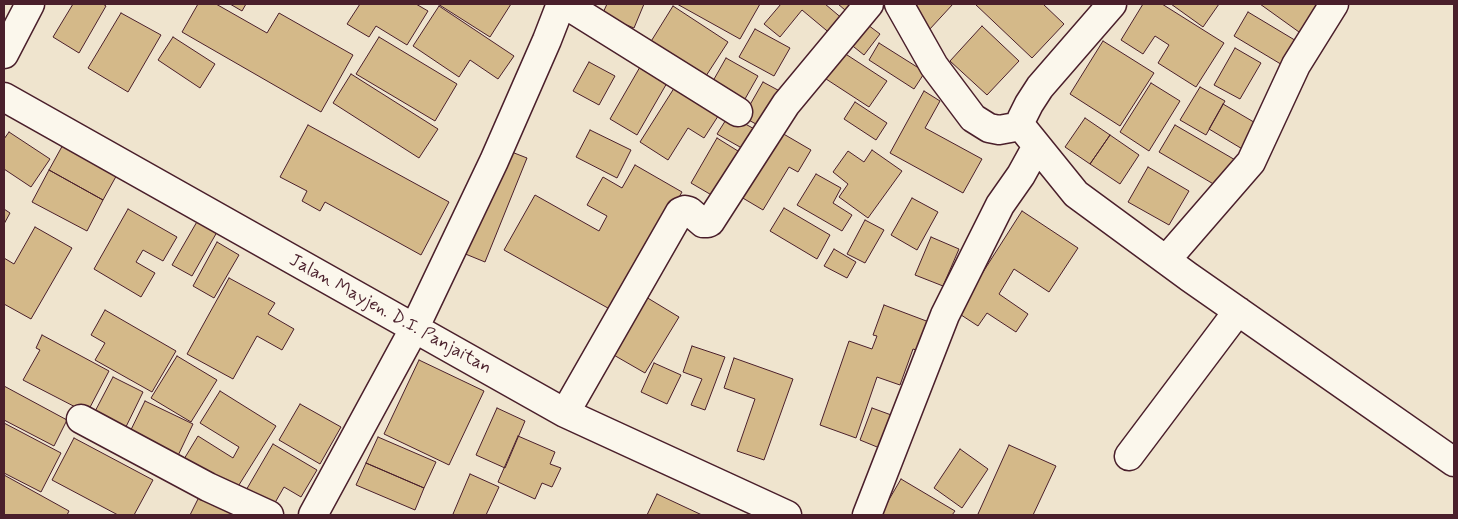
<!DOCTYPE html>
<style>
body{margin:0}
#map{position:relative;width:1458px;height:519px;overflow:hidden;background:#efe4ce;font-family:Mynerve,sans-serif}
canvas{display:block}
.frame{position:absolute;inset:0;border:5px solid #4a1f2b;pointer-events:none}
</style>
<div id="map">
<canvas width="1458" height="519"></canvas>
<div class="frame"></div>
</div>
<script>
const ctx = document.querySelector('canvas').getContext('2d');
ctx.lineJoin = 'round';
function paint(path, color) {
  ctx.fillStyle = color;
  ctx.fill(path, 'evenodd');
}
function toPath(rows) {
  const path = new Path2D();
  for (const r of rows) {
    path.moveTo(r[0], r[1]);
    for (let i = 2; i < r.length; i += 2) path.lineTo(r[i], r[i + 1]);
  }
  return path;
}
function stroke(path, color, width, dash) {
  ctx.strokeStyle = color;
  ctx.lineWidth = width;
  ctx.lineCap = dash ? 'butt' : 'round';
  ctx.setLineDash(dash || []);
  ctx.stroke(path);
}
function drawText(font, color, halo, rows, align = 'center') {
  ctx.font = font + ' Mynerve,sans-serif';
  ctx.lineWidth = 5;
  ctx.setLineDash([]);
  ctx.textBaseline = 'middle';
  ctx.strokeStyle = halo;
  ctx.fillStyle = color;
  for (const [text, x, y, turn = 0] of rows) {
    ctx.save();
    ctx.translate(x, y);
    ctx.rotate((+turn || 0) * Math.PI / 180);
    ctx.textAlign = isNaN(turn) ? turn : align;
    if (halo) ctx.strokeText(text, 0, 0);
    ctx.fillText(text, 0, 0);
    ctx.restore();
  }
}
const building = toPath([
 [73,4,103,4,106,6,79,53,53,37,73,4],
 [198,4,216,4,267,33,279,13,353,55,321,112,182,32,198,4],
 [230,4,246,4,242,11,230,4],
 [360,4,416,4,428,11,407,45,376,26,369,37,347,24,360,4],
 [438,4,511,4,490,37,438,4],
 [607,4,644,4,634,28,602,15,607,4],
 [677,4,760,4,740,39,677,4],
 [781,4,825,4,844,20,832,35,802,10,780,37,764,24,781,4],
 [838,4,862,4,852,16,838,4],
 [901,4,953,4,929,30,901,4],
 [975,4,1043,4,1064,24,1032,58,975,4],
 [1143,4,1162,4,1224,43,1196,87,1158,63,1169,45,1155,36,1143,54,1121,40,1143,4],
 [1171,4,1219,4,1203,27,1171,4],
 [1260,4,1329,4,1306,37,1260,4],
 [439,6,514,56,498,79,470,60,459,77,413,46,439,6],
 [673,6,728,42,704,79,650,43,673,6],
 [1248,12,1298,42,1284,66,1234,36,1248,12],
 [121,13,161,35,128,92,88,68,121,13],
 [860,19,880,34,864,55,844,39,860,19],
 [982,26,1019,61,987,95,950,61,982,26],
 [755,29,790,48,774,76,739,57,755,29],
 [173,37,215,64,200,88,158,60,173,37],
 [379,37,457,84,435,121,356,74,379,37],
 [1103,41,1154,73,1120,126,1070,94,1103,41],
 [879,43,925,72,914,89,869,60,879,43],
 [1235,48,1261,63,1240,99,1214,85,1235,48],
 [841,51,887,81,869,107,823,77,841,51],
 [726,58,758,76,741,106,709,88,726,58],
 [644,60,671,76,637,135,610,119,644,60],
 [589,62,615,76,599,105,573,91,589,62],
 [351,74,438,129,419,158,333,103,351,74],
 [678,82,722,110,704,138,688,128,668,160,640,142,678,82],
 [763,82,787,95,767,130,743,117,763,82],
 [1151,83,1180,101,1149,151,1120,132,1151,83],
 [1200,87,1225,101,1206,135,1180,120,1200,87],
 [924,91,940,101,925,128,982,159,963,193,890,153,924,91],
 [855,102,887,123,876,140,844,119,855,102],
 [1223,104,1264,128,1249,153,1209,129,1223,104],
 [729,115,758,131,747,151,717,134,729,115],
 [1085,118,1110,135,1090,164,1065,147,1085,118],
 [308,125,449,202,421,255,325,202,320,211,302,201,307,191,280,177,308,125],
 [1175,125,1237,161,1222,189,1159,152,1175,125],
 [775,129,811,150,798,172,789,167,763,210,736,194,775,129],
 [590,130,631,150,617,178,576,157,590,130],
 [9,132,50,159,31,187,4,169,4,139,9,132],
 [1110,135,1139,155,1120,184,1090,164,1110,135],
 [717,138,746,156,720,200,691,183,717,138],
 [65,141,119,171,103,200,49,170,65,141],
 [504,149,527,158,485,262,463,253,504,149],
 [872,150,902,171,868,218,839,197,848,184,833,172,848,151,864,162,872,150],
 [635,165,682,192,615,312,504,250,535,195,599,231,607,216,587,205,603,177,622,188,635,165],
 [1148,167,1189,191,1169,225,1128,202,1148,167],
 [49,170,103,200,87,231,32,202,49,170],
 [816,174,841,188,833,203,852,215,842,231,797,205,816,174],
 [912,198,938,212,917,250,891,235,912,198],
 [784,208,830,235,817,259,770,231,784,208],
 [4,209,10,213,4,224,4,209],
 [128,209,177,237,163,261,143,250,136,262,155,273,141,297,94,269,128,209],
 [1022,211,1078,248,1049,292,1014,269,999,294,1028,314,1016,332,987,313,978,326,952,309,967,297,1022,211],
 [202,213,221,225,192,276,172,265,202,213],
 [865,220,884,230,865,263,847,254,865,220],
 [35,227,72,248,31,319,4,304,4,258,14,264,35,227],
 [931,237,959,249,943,286,915,275,931,237],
 [217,242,239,255,214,298,193,286,217,242],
 [834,249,856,262,847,278,824,266,834,249],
 [229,278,275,303,268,314,294,329,282,350,257,336,233,379,187,354,229,278],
 [646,297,679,317,645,373,612,354,646,297],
 [884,305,929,322,919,351,913,349,900,385,877,377,856,438,820,425,849,341,872,349,877,336,873,335,884,305],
 [105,310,176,351,152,392,95,360,105,343,91,335,105,310],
 [42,335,109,371,87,413,23,380,40,350,36,348,42,335],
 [692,346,725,357,705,410,691,405,702,379,683,372,692,346],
 [177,356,217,380,191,422,151,398,177,356],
 [734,358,793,379,764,460,737,451,755,399,724,388,734,358],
 [419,360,484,391,449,465,384,434,419,360],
 [654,363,681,375,667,404,641,392,654,363],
 [113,377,143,392,121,437,90,421,113,377],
 [4,386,67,420,54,446,4,420,4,386],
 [220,391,276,426,232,496,181,464,198,436,233,458,239,447,200,423,220,391],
 [145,401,193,424,174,464,126,440,145,401],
 [300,404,341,427,320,464,279,440,300,404],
 [497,408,525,421,505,468,476,455,497,408],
 [872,408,894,416,882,449,860,440,872,408],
 [4,423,61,453,41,492,4,473,4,423],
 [518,436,555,452,550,464,561,468,552,487,542,483,535,499,498,482,518,436],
 [378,437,436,462,424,488,366,463,378,437],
 [74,438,153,480,134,515,118,515,52,480,74,438],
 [273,444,317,470,301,497,284,487,272,508,245,492,273,444],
 [1009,445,1056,466,1033,515,980,515,978,514,1009,445],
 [960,449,988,469,962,508,934,488,960,449],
 [366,463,424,488,415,510,356,485,366,463],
 [470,474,499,487,486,515,456,515,453,514,470,474],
 [4,475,69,511,67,515,4,515,4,475],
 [901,479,955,511,952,515,880,515,901,479],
 [202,491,249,515,190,515,202,491],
 [657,494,702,515,647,515,657,494]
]);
const minor = toPath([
 [565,4,738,112],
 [899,4,934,66,973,118,989,128,999,130,1021,126],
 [1112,4,1040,87,1029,104,1022,118,1021,126,1076,194,1189,277,1454,462],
 [4,97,565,413,787,515],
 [1166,260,1251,162,1296,65,1334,4],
 [565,413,680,212,685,210,689,211,703,223,708,223,710,222,786,104,869,4],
 [81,419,208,487,269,515],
 [1129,456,1238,311],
 [313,515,414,329,494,161,547,40,561,4],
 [867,515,945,315,1000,205,1021,175,1037,146]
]);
const secondary = toPath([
 [4,54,30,4]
]);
const streetNames = [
 ["Jalan Mayjen. D.I. Panjaitan",390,315,29]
];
paint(building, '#d4b989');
stroke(building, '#4a1f2b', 1);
stroke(minor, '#4a1f2b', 31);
stroke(secondary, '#4a1f2b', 31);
stroke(minor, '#fbf7ec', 28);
stroke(secondary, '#fbf7ec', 28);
drawText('18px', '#4a1f2b', '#fbf7ec', streetNames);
</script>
